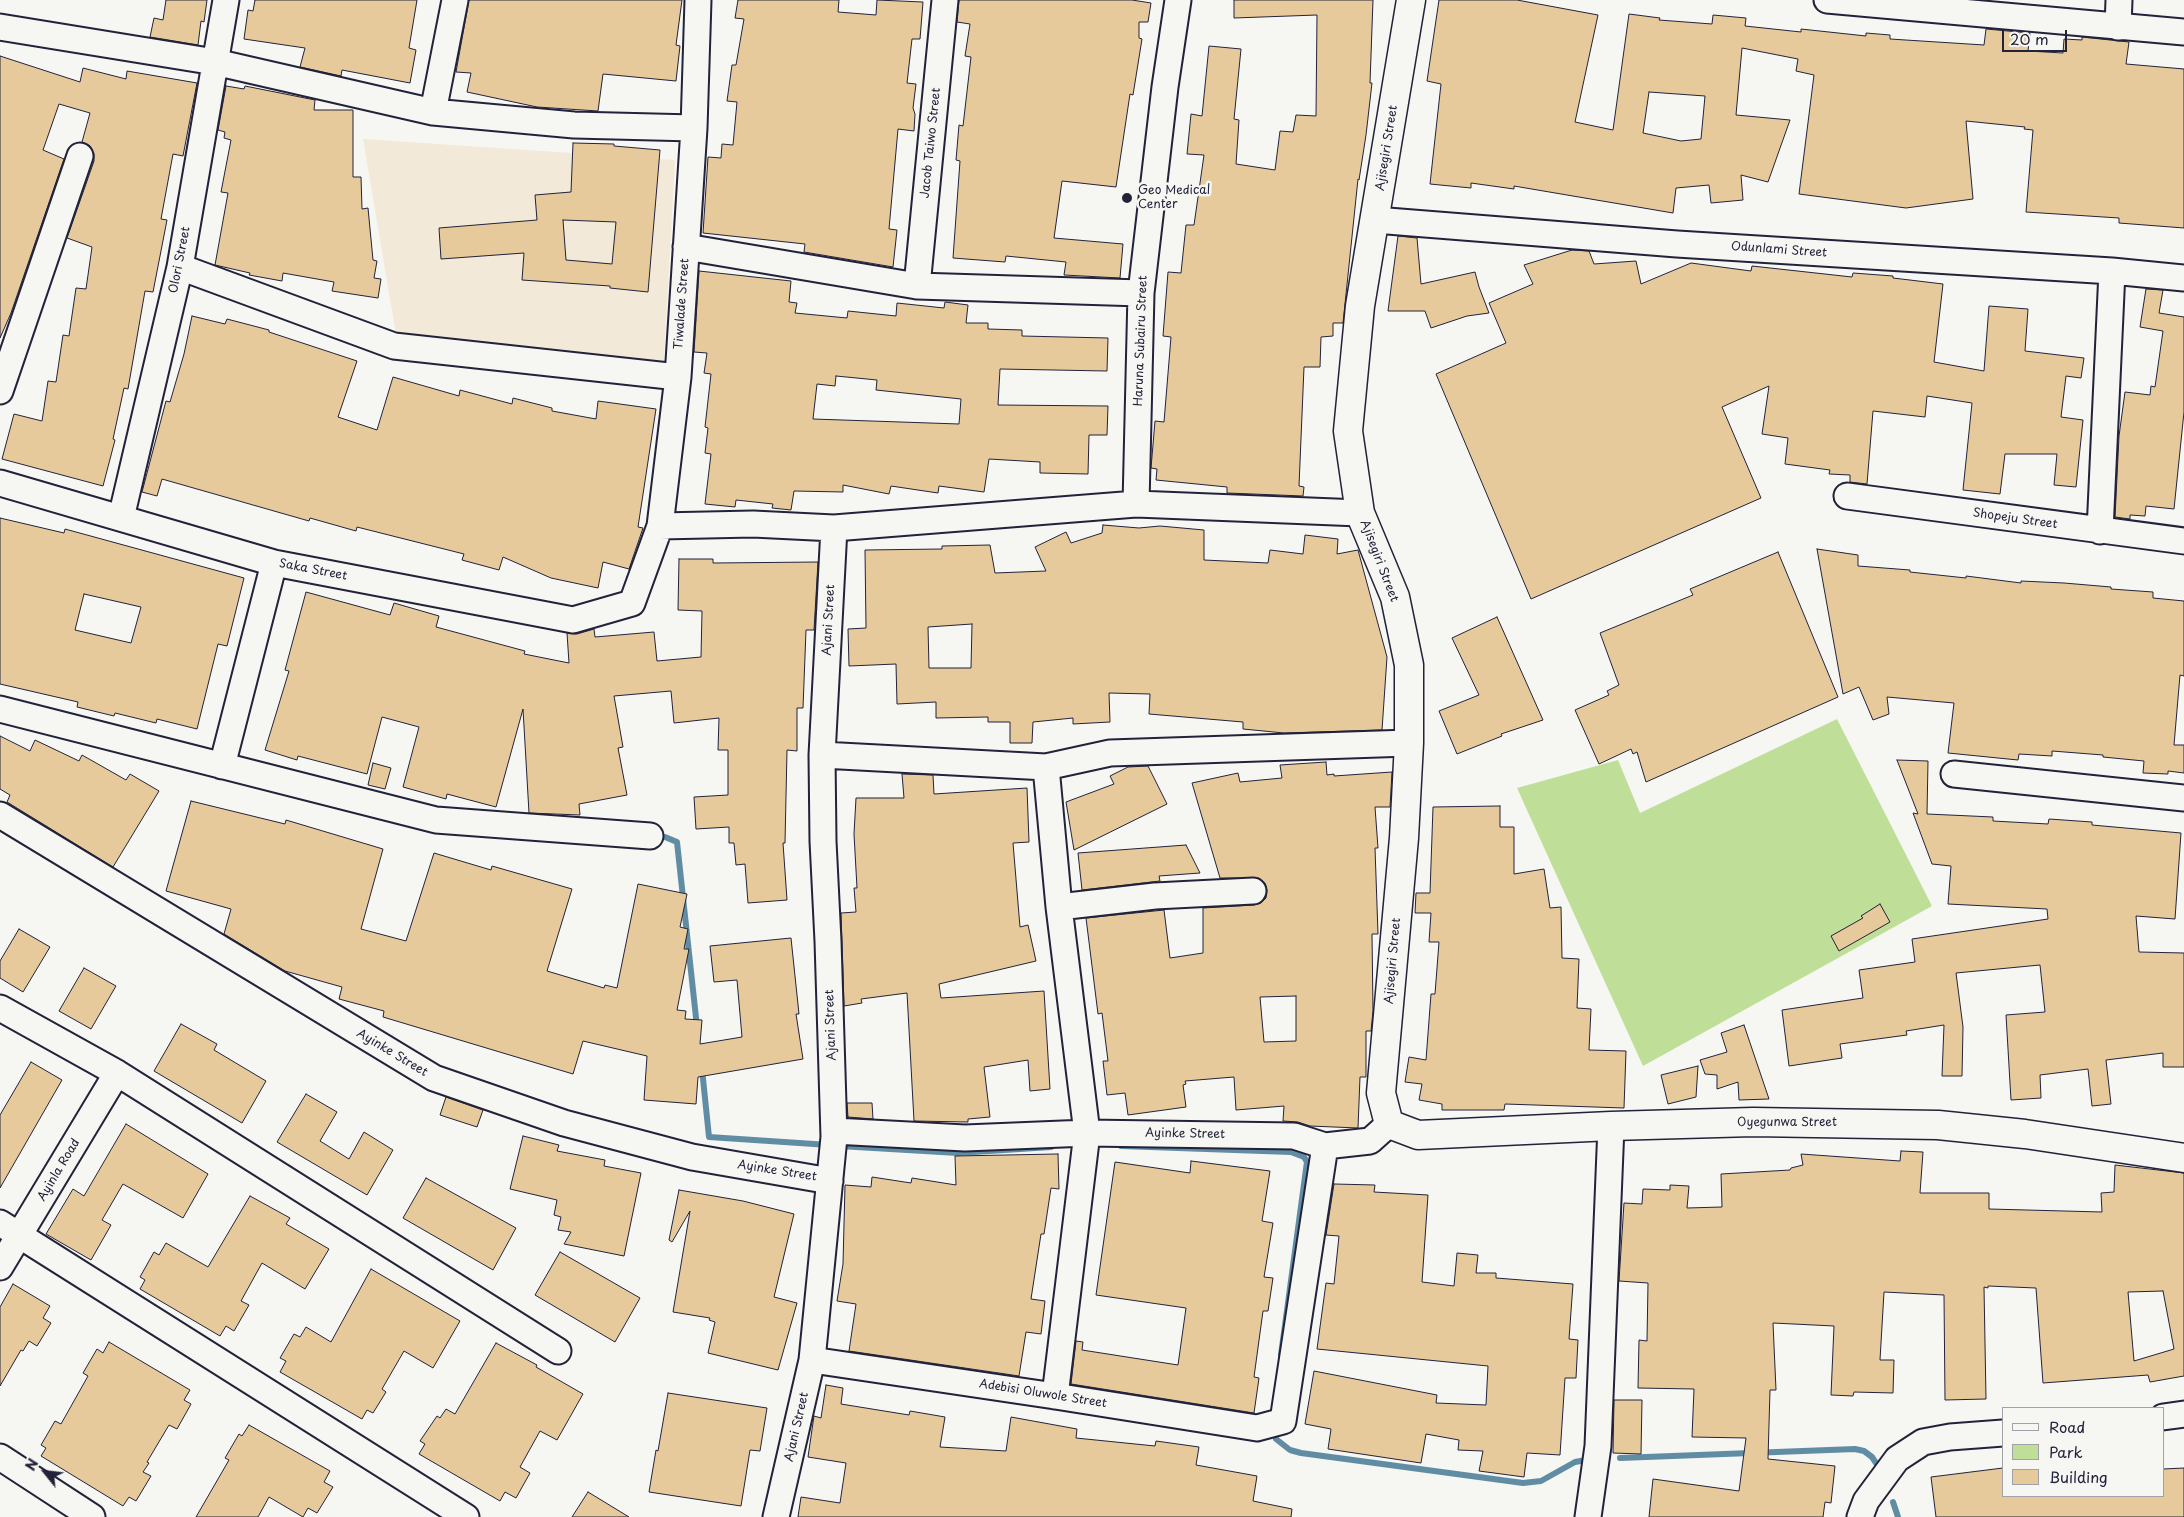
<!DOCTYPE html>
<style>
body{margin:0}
#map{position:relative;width:2184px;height:1517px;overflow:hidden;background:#f6f6f2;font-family:"Playpen Sans",sans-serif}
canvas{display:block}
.legend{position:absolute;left:2002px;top:1407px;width:162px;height:90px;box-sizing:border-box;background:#f6f6f2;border:1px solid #a1a1a9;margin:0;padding:6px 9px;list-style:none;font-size:15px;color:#22223b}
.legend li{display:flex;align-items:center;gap:10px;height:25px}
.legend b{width:25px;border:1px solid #a1a1a9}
.north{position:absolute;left:20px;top:1447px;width:50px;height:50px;-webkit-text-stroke:4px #f6f6f2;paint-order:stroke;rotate:299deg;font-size:14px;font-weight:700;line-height:20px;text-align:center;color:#22223b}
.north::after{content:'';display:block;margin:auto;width:18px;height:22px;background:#22223b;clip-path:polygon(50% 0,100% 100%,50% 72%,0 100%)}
.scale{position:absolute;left:2002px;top:30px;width:65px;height:22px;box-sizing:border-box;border:2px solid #22223b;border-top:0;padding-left:6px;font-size:15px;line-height:18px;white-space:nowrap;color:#22223b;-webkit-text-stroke:4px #f6f6f2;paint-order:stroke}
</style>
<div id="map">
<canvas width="2184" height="1517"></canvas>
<ul class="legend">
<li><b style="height:6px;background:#f6f6f2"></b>Road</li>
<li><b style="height:14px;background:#bfdf98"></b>Park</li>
<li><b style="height:14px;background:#e7ca9b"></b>Building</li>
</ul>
<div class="north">N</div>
<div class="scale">20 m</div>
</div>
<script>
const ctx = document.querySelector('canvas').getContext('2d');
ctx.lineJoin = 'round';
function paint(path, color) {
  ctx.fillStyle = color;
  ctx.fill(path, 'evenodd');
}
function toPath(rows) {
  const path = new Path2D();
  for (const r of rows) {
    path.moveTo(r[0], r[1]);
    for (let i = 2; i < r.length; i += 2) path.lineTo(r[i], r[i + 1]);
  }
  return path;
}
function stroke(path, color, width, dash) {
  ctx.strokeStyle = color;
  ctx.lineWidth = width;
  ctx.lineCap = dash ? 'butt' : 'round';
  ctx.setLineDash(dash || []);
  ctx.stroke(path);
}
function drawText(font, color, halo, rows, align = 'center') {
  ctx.font = font + ' "Playpen Sans",sans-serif';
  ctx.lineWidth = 5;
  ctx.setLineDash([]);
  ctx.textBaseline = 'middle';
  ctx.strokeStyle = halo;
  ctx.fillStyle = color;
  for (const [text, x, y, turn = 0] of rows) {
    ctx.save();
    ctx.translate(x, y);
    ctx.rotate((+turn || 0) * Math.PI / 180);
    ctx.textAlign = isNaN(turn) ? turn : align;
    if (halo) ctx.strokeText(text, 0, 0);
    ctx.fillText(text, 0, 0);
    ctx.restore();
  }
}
const built = toPath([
 [363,139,675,160,663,377,397,340]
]);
const green = toPath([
 [1837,719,1932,906,1643,1066,1517,788,1618,760,1640,813]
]);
const stream = toPath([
 [665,837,677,842,697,1027],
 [702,1069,709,1137,829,1145],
 [839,1146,958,1153,1051,1147],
 [1121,1146,1291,1152,1304,1157,1307,1162,1281,1355],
 [1276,1439,1290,1450,1301,1453,1523,1483,1541,1481,1575,1462,1586,1460],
 [1620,1458,1855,1449,1864,1451,1872,1457,1880,1469],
 [1893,1502,1898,1517]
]);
const building = toPath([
 [166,0,207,0,204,22,201,21,198,45,150,37,154,18,163,20,166,0],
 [255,0,417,0,409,48,416,50,410,83,342,70,341,76,300,67,305,48,244,39,248,10,253,11,255,0],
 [469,0,682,0,676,45,680,46,676,81,603,74,598,111,537,107,467,92,471,73,456,72,469,0],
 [738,0,839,0,838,12,876,15,877,0,923,2,920,39,912,39,907,83,916,84,913,108,915,114,914,131,898,129,889,229,897,230,893,267,804,252,805,244,703,233,708,157,721,158,722,144,733,145,737,102,727,101,732,65,736,65,744,19,735,18,738,0],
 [959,0,1132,0,1151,3,1148,22,1139,22,1139,38,1142,39,1133,95,1130,94,1116,187,1062,181,1054,238,1123,244,1120,278,1064,275,1066,262,1006,256,1005,262,953,258,960,161,956,160,959,125,963,126,971,57,965,56,970,24,957,22,959,0],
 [1234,0,1373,0,1370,83,1372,83,1366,135,1359,180,1358,179,1343,323,1333,323,1333,336,1321,337,1320,367,1304,367,1299,486,1304,487,1303,496,1227,493,1227,487,1156,480,1157,469,1151,468,1155,421,1164,422,1171,337,1163,336,1168,272,1181,273,1186,225,1194,225,1204,155,1187,154,1191,114,1202,116,1209,46,1241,49,1234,119,1239,120,1236,164,1275,170,1280,131,1293,132,1296,115,1316,116,1317,15,1234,18,1234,0],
 [1439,0,1517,0,1598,15,1575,122,1613,130,1629,14,1660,18,1659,20,1712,24,1713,15,1746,18,1745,26,1801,32,1801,29,1866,36,1866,33,1890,35,1890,39,1984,45,1986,29,2030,33,2028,51,2063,53,2064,39,2082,40,2082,37,2129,42,2126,64,2184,69,2184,228,2119,223,2119,218,2026,212,2033,130,2024,129,2025,127,1966,121,1973,199,1906,208,1799,194,1814,75,1796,71,1798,59,1742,48,1736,115,1790,120,1768,182,1741,175,1743,200,1711,203,1709,185,1676,188,1673,213,1514,186,1514,189,1471,183,1471,188,1430,184,1441,84,1427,81,1439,0],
 [1649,92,1705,96,1701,139,1681,141,1643,133,1649,92],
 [0,56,80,82,83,68,126,79,127,71,197,83,183,156,173,154,161,219,167,220,153,292,145,291,128,389,124,388,113,439,115,440,103,486,2,459,14,414,42,421,48,381,56,382,63,335,69,336,76,288,86,289,92,247,67,238,94,161,94,154,90,146,82,142,90,113,59,104,43,150,64,159,11,313,0,338,0,56],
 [226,86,244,89,245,86,315,100,314,110,353,110,353,177,361,177,362,209,368,208,373,260,377,261,374,278,381,279,378,298,332,291,334,282,283,273,282,281,249,275,250,273,215,265,228,193,221,192,231,140,224,138,225,132,218,130,226,86],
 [573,143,614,144,614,146,660,150,648,292,610,288,610,286,522,280,524,253,441,259,439,228,537,220,535,195,571,192,573,143],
 [563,220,616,222,612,264,566,260,563,220],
 [1398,236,1417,238,1421,284,1475,272,1479,287,1489,313,1467,316,1431,328,1425,311,1388,311,1398,236],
 [1572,250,1589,251,1594,264,1636,261,1641,284,1691,263,1751,271,1752,266,1852,277,1853,273,1893,276,1893,278,1943,284,1934,362,1984,371,1989,306,2028,309,2025,351,2084,358,2081,378,2066,376,2061,417,2083,420,2076,487,2054,485,2057,454,2005,454,2000,494,1963,490,1972,403,1927,396,1925,417,1873,411,1867,484,1850,482,1850,475,1829,474,1830,470,1785,464,1788,438,1762,434,1769,386,1722,407,1761,498,1531,599,1436,374,1506,343,1489,303,1533,284,1524,265,1572,250],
 [699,271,791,281,789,302,797,303,795,313,847,318,848,311,896,316,897,303,944,308,945,302,968,305,966,323,988,323,988,329,1022,330,1022,336,1108,338,1107,371,1000,369,998,405,1108,406,1107,435,1089,435,1088,474,1040,473,1040,462,989,459,984,492,939,486,938,493,891,486,889,494,843,485,843,492,794,491,791,510,772,508,773,504,736,500,735,507,705,504,711,454,705,453,708,428,705,427,711,374,704,373,707,353,694,352,699,271],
 [836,376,877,380,876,390,961,399,959,424,813,419,817,384,835,386,836,376],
 [2146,289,2163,290,2159,313,2184,317,2184,412,2174,509,2146,506,2145,516,2130,515,2130,519,2115,517,2119,436,2125,392,2150,395,2151,386,2155,387,2163,331,2140,327,2146,289],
 [192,316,225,324,227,319,269,330,269,332,357,361,338,417,377,430,393,377,459,396,460,390,512,404,513,398,552,408,552,411,596,419,598,401,656,409,638,527,643,528,629,569,603,562,598,588,551,578,503,557,499,570,462,560,464,554,357,527,356,531,310,518,309,521,162,479,157,496,142,492,166,401,170,402,184,354,192,316],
 [0,518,64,533,65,529,244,578,227,646,218,644,197,729,157,719,156,723,115,713,114,716,77,707,78,702,0,684,0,518],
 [84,594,141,607,131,643,75,630,84,594],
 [1103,525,1139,528,1160,526,1204,530,1204,560,1268,563,1270,550,1303,554,1305,535,1338,539,1337,554,1358,550,1387,657,1382,730,1284,733,1243,729,1243,722,1149,714,1150,694,1109,693,1110,722,1073,724,1073,718,1033,722,1032,743,1010,743,1010,722,988,722,988,717,936,718,936,702,897,704,896,664,849,666,848,629,866,628,865,550,942,549,942,546,990,545,995,573,1046,571,1035,547,1066,532,1071,543,1102,533,1103,525],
 [972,624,971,668,929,668,928,627,972,624],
 [1817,549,1858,555,1858,566,1910,570,1910,572,1966,578,1966,576,2021,583,2021,581,2064,583,2111,587,2111,589,2153,592,2153,598,2184,601,2184,676,2180,675,2174,745,2184,745,2184,773,2168,771,2168,774,2143,773,2144,761,2103,757,2103,755,2052,751,2052,756,2019,754,2018,760,1948,753,1954,703,1887,697,1889,714,1873,720,1859,687,1843,694,1817,549],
 [1778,552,1838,697,1646,782,1637,752,1633,754,1631,749,1599,764,1575,710,1609,695,1607,691,1619,685,1600,633,1693,595,1690,589,1778,552],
 [679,559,713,559,713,563,818,562,814,630,806,630,803,708,797,708,797,751,787,750,785,843,783,843,787,900,748,903,745,864,736,865,734,843,729,843,729,827,696,829,694,797,728,795,728,750,718,750,719,718,674,723,671,691,614,696,623,747,618,748,627,795,579,804,580,815,529,813,523,709,496,807,447,794,446,799,403,787,419,727,382,717,367,774,298,756,297,760,265,750,289,671,285,670,306,592,390,615,394,603,439,616,436,627,525,651,524,654,569,663,567,633,577,634,594,629,595,637,654,632,657,661,701,657,702,611,678,610,679,559],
 [1497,617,1543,720,1501,734,1502,736,1457,754,1439,711,1479,695,1452,638,1497,617],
 [0,736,30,751,35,740,79,761,82,755,126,780,130,774,159,791,113,867,7,802,10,795,0,789,0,736],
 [1897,760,1928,761,1927,814,1993,817,1993,821,2048,824,2049,819,2092,822,2092,825,2181,833,2175,919,2136,916,2139,952,2184,953,2184,1067,2163,1067,2163,1053,2106,1060,2111,1104,2092,1106,2088,1069,2040,1075,2041,1098,2011,1100,2006,1015,2045,1012,2040,965,1956,973,1963,1027,1962,1076,1942,1076,1944,1025,1906,1031,1907,1035,1840,1044,1842,1058,1789,1066,1782,1010,1863,998,1859,970,1915,962,1912,939,2048,919,2047,909,1948,904,1951,866,1932,864,1913,813,1918,814,1897,760],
 [1326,762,1327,775,1334,774,1334,776,1392,772,1390,807,1375,807,1378,848,1375,848,1378,934,1372,934,1373,1011,1371,1031,1366,1031,1366,1077,1360,1077,1358,1128,1310,1126,1298,1122,1283,1121,1284,1106,1236,1110,1234,1077,1185,1081,1186,1084,1183,1085,1186,1107,1128,1115,1125,1093,1107,1095,1103,1061,1108,1061,1102,1013,1098,1014,1086,918,1164,910,1170,958,1203,953,1203,908,1254,905,1261,903,1266,898,1267,890,1265,883,1259,878,1220,878,1192,783,1238,773,1240,782,1282,778,1280,765,1326,762],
 [1296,996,1296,1041,1264,1042,1260,997,1296,996],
 [373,763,391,768,385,789,368,785,373,763],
 [1148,766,1167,804,1074,850,1066,802,1114,784,1110,776,1128,767,1148,766],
 [902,774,933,775,934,794,1027,788,1029,842,1013,843,1020,927,1028,925,1036,961,939,984,941,998,1044,991,1050,1089,1030,1091,1028,1060,984,1067,990,1117,968,1119,968,1122,914,1121,907,993,861,999,862,1003,844,1006,841,913,856,912,854,888,857,888,854,834,856,798,904,798,902,774],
 [191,801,285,824,286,820,383,849,361,929,406,941,434,853,491,870,492,866,572,889,547,971,604,988,605,985,617,988,638,884,687,894,680,927,688,929,684,949,689,949,677,1010,686,1011,685,1019,702,1020,700,1044,742,1037,737,980,714,982,710,946,791,938,799,1014,796,1014,803,1059,698,1077,696,1104,644,1100,647,1056,583,1041,573,1074,383,1017,384,1011,339,999,342,987,285,971,224,934,231,909,166,891,191,801],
 [1500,806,1500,827,1514,827,1514,874,1544,869,1550,908,1561,907,1562,958,1579,959,1577,1008,1591,1009,1589,1050,1626,1051,1624,1108,1505,1104,1504,1110,1442,1110,1442,1104,1419,1100,1422,1084,1405,1082,1409,1057,1426,1060,1431,994,1435,994,1439,942,1429,942,1431,913,1415,913,1416,893,1430,893,1433,807,1500,806],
 [1186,845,1200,873,1159,876,1160,881,1082,890,1078,853,1186,845],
 [1880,904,1890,922,1839,951,1831,936,1863,918,1861,916,1880,904],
 [19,929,50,947,23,992,0,978,0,961,19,929],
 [84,968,116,986,91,1029,59,1011,84,968],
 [181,1024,217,1044,214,1050,266,1081,242,1123,154,1071,181,1024],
 [1744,1025,1769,1099,1739,1100,1738,1082,1717,1089,1717,1075,1705,1074,1700,1060,1727,1052,1721,1033,1744,1025],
 [31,1062,62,1080,0,1188,0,1115,31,1062],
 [1698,1066,1696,1097,1668,1104,1661,1075,1698,1066],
 [306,1094,337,1112,320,1141,349,1159,364,1132,393,1150,367,1195,277,1142,306,1094],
 [446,1097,483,1110,477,1127,440,1115,446,1097],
 [847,1103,872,1103,873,1119,848,1117,847,1103],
 [126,1124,208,1174,183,1218,123,1184,102,1220,111,1225,91,1260,46,1234,73,1189,84,1196,126,1124],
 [523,1136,559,1145,557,1151,605,1160,604,1166,641,1173,624,1256,564,1244,571,1232,558,1230,561,1217,554,1215,557,1200,510,1189,523,1136],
 [1901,1151,1923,1152,1920,1193,1989,1193,1989,1209,2102,1212,2101,1193,2114,1192,2115,1165,2184,1173,2184,1376,2150,1382,2148,1375,2043,1383,2036,1288,1988,1286,1988,1288,1984,1287,1986,1399,1945,1400,1944,1295,1884,1292,1880,1360,1894,1360,1893,1393,1854,1392,1853,1396,1831,1395,1834,1326,1773,1323,1776,1390,1770,1390,1768,1459,1835,1466,1831,1503,1825,1502,1823,1517,1649,1517,1653,1479,1739,1491,1746,1438,1692,1437,1694,1389,1638,1388,1639,1340,1647,1341,1648,1283,1619,1281,1624,1203,1642,1204,1643,1189,1670,1190,1670,1185,1689,1186,1687,1208,1722,1207,1721,1174,1790,1170,1791,1168,1803,1165,1801,1154,1900,1161,1901,1151],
 [2163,1291,2174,1349,2134,1361,2128,1292,2163,1291],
 [1058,1154,1059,1189,1051,1188,1044,1234,1041,1234,1031,1299,1045,1301,1041,1334,1026,1332,1019,1376,849,1351,856,1304,837,1301,843,1264,845,1185,871,1187,872,1177,911,1183,912,1178,956,1185,955,1156,1058,1154],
 [1191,1161,1270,1171,1262,1221,1273,1223,1264,1277,1273,1278,1268,1311,1263,1311,1254,1377,1259,1378,1254,1413,1071,1384,1076,1341,1083,1342,1082,1350,1178,1365,1186,1308,1096,1295,1115,1162,1190,1173,1191,1161],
 [426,1178,516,1228,493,1270,403,1218,426,1178],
 [1334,1184,1375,1185,1374,1192,1428,1195,1422,1282,1454,1286,1457,1253,1478,1255,1476,1273,1496,1273,1496,1278,1573,1284,1569,1339,1578,1340,1576,1378,1565,1378,1560,1455,1527,1453,1524,1477,1479,1471,1483,1451,1458,1450,1459,1440,1426,1434,1421,1463,1328,1449,1331,1429,1305,1424,1314,1371,1437,1395,1436,1403,1486,1405,1488,1366,1317,1349,1326,1283,1334,1284,1339,1236,1326,1235,1334,1184],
 [679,1190,743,1201,794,1214,774,1297,797,1303,778,1370,708,1353,715,1322,709,1320,710,1318,673,1312,690,1211,672,1242,669,1240,679,1190],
 [250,1196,290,1218,286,1224,329,1249,305,1289,262,1263,241,1301,249,1305,234,1331,226,1326,220,1336,140,1289,145,1280,140,1277,154,1252,159,1255,166,1243,208,1267,250,1196],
 [560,1252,640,1298,615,1342,535,1295,560,1252],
 [371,1269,460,1321,433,1368,404,1351,382,1389,386,1392,373,1413,367,1410,362,1419,280,1372,286,1361,280,1358,294,1334,300,1337,306,1327,331,1342,371,1269],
 [13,1284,50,1306,43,1318,51,1323,37,1346,29,1341,23,1351,21,1350,0,1386,0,1307,13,1284],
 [109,1342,190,1390,184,1400,191,1404,177,1429,169,1425,147,1462,149,1463,143,1472,151,1476,136,1501,129,1497,123,1506,41,1456,46,1448,41,1445,55,1421,61,1424,88,1376,83,1373,97,1349,103,1353,109,1342],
 [496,1343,537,1365,536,1367,583,1394,557,1440,540,1431,520,1467,530,1473,516,1498,505,1492,500,1501,419,1454,425,1444,420,1441,437,1416,440,1418,446,1409,455,1414,496,1343],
 [826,1385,843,1388,841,1404,909,1415,910,1411,945,1417,940,1447,1006,1451,1011,1417,1077,1429,1076,1438,1155,1446,1156,1441,1199,1447,1196,1465,1257,1476,1253,1501,1292,1509,1291,1517,798,1517,801,1497,840,1503,846,1463,808,1457,814,1416,821,1418,826,1385],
 [668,1393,767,1408,760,1451,750,1450,741,1506,649,1492,656,1450,658,1451,668,1393],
 [1614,1400,1642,1400,1641,1454,1613,1453,1614,1400],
 [249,1425,330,1471,324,1482,333,1487,317,1513,308,1508,303,1517,269,1497,258,1517,196,1517,229,1460,225,1458,239,1434,242,1436,249,1425],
 [2003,1468,2003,1496,2163,1496,2163,1469,2184,1468,2184,1517,1936,1517,1931,1477,2003,1468],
 [588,1492,629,1517,572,1517,588,1492]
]);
const street = toPath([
 [1827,0,2184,32],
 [0,27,215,62,433,112,574,125,694,128],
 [2118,27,2119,0],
 [433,112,455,0],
 [1375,220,1677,244,2112,271,2184,278],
 [686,247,917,286,1141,293],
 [180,267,394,346,678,377],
 [917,286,945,0],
 [0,391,80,156],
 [0,483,274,563,573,620,632,603,660,526,678,377,694,128,698,0],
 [1847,496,2184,541],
 [1136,504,1141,293,1165,87,1178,0],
 [121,518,180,267,226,0],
 [660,526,753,524,834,528,1136,504,1360,513],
 [2100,531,2112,271],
 [0,709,436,820,650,836],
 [822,755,1046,767,1110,753,1409,743],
 [222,766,274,563],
 [1046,767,1059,907,1087,1133,1055,1396],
 [1954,774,2184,798],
 [0,815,434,1078,564,1123,692,1157,830,1181],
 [1059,907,1155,896,1253,891],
 [0,1008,117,1073,558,1351],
 [834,1131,965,1138,1087,1133,1294,1136,1325,1146,1370,1141,1389,1124],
 [0,1223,466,1517],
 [0,1267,117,1073],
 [812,1360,1055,1396,1257,1428,1283,1421,1325,1146],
 [2163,1417,2184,1414],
 [0,1457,92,1517],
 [776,1517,812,1360,834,1137,828,941,823,841,822,755,834,528],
 [1588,1517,1598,1446,1611,1126],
 [1860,1517,1866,1501,1897,1459,1923,1442,1950,1437,2003,1433]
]);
const secondary = toPath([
 [1411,0,1360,306,1348,431,1360,513,1395,597,1409,665,1409,743,1404,838,1381,1093,1389,1124,1418,1135,1611,1126,1753,1122,1938,1125,2025,1134,2184,1158]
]);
const markers = [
 [1127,198,6,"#22223b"]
];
const streetNames = [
 ["Jacob Taiwo Street",931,143,-84],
 ["Ajisegiri Street",1387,148,-81],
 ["Odunlami Street",1779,250,4],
 ["Olori Street",180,260,-79],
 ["Tiwalade Street",682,304,-86],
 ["Haruna Subairu Street",1141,341,-88],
 ["Shopeju Street",2015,519,8],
 ["Ajisegiri Street",1379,561,69],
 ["Saka Street",313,570,11],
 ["Ajani Street",829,620,-87],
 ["Ajisegiri Street",1393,961,-85],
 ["Ajani Street",831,1025,-92],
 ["Ayinke Street",392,1053,31],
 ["Oyegunwa Street",1787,1123],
 ["Ayinke Street",1185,1134,1],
 ["Ayinla Road",59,1170,-59],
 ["Ayinke Street",777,1171,9],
 ["Adebisi Oluwole Street",1043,1394,9],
 ["Ajani Street",797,1427,-77]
];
const poiNames = [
 ["Geo Medical",1138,191],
 ["Center",1138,205]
];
paint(built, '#f2e9d8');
paint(green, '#bfdf98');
stroke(stream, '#608da4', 6);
paint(building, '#e7ca9b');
stroke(building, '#22223b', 1);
stroke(street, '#22223b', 29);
stroke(secondary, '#22223b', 31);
stroke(street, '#f6f6f2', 25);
stroke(secondary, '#f6f6f2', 28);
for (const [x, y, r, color] of markers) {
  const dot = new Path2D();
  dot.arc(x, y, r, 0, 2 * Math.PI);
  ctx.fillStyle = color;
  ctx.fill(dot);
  stroke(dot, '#f6f6f2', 2);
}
drawText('12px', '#22223b', '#f6f6f2', streetNames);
drawText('12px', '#22223b', '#f6f6f2', poiNames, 'left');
</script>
